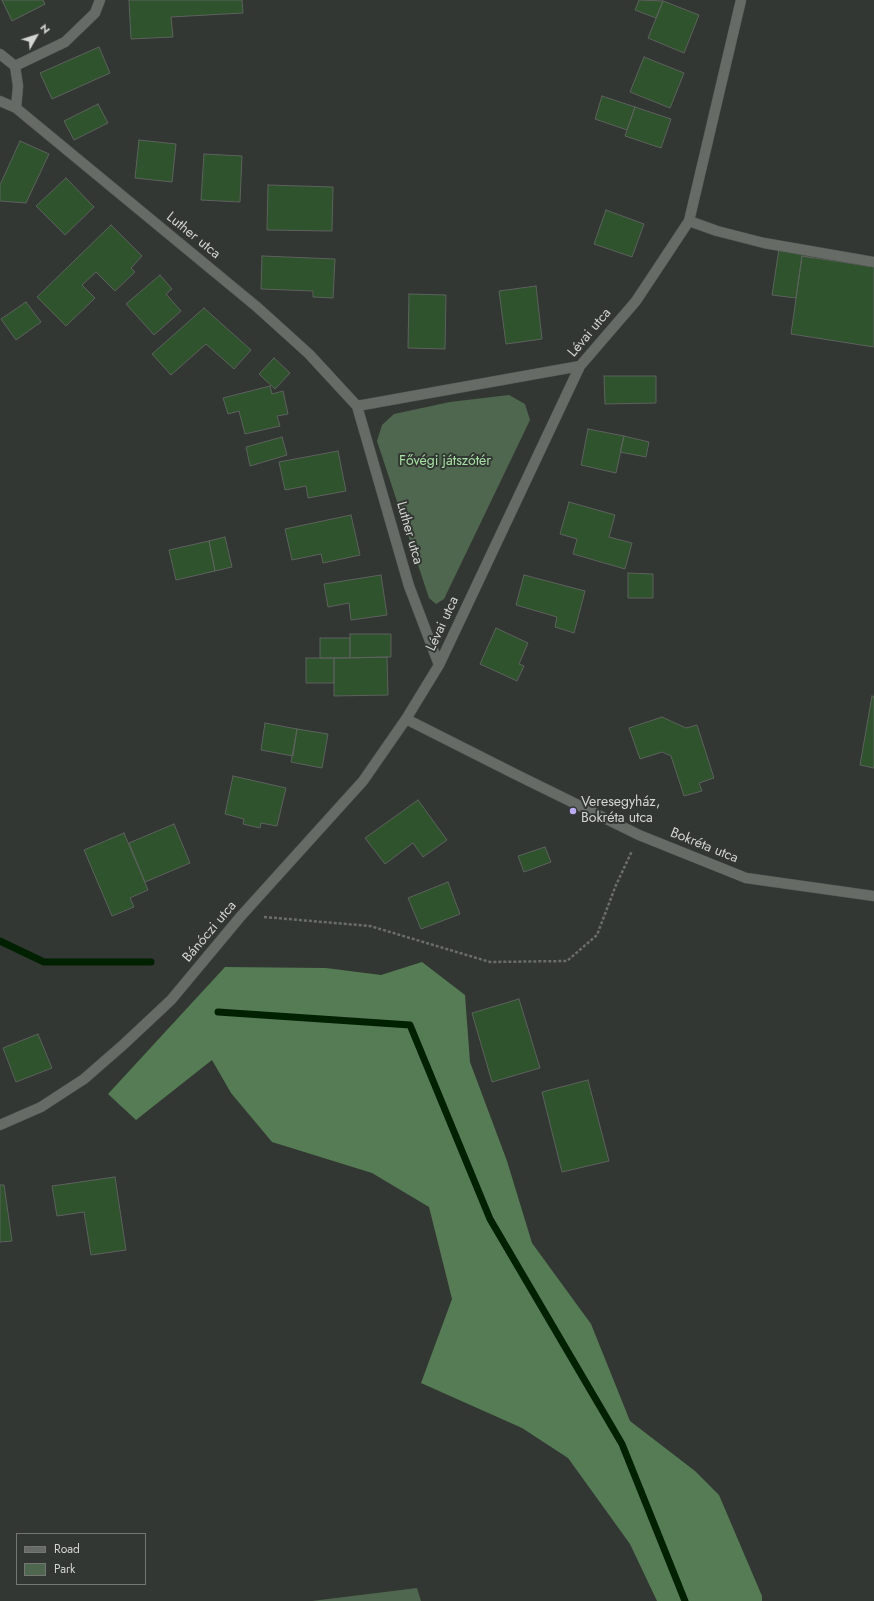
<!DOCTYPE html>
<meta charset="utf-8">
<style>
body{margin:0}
#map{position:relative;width:874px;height:1601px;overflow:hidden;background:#333733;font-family:Jost,sans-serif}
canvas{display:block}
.legend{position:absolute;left:16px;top:1533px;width:130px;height:52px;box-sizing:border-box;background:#333733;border:1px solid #737673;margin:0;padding:5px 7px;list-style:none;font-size:12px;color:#d2d5d2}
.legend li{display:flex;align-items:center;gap:8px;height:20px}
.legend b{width:20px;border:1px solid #737673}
.north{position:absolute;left:16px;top:16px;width:40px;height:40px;-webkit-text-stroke:3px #333733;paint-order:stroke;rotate:51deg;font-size:11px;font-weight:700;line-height:16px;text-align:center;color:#d2d5d2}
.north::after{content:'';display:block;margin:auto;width:14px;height:18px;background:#d2d5d2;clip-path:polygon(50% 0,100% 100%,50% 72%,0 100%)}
</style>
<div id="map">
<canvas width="874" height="1601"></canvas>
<ul class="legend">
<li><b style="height:5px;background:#666b66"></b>Road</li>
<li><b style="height:11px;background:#50674f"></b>Park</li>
</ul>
<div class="north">N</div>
</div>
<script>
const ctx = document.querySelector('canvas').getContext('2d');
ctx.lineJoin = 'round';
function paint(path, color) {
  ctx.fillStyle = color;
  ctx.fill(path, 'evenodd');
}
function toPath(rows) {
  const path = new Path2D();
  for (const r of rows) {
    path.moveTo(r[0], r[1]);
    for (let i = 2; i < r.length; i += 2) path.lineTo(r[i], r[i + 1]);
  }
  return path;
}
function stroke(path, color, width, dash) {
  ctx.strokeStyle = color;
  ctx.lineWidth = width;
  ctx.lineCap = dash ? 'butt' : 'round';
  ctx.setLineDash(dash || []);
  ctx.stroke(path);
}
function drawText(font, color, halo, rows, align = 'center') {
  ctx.font = font + ' Jost,sans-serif';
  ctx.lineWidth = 4;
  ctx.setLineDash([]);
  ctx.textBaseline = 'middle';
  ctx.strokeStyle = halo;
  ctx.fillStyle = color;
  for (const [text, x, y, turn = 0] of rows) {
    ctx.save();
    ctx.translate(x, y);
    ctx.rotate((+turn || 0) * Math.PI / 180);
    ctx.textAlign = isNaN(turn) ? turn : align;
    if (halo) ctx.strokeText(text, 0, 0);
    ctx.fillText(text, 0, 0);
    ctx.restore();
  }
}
const green = toPath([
 [509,395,525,404,530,420,444,599,436,604,429,598,377,441,382,425,394,414,450,402],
 [417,1588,421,1601,312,1601]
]);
const forest = toPath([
 [422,962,465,995,470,1062,507,1161,532,1243,591,1324,630,1421,695,1471,719,1495,762,1596,762,1601,657,1601,630,1544,568,1458,522,1428,421,1383,452,1299,429,1207,372,1173,272,1142,231,1093,212,1060,136,1120,108,1094,225,967,326,968,381,975]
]);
const stream = toPath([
 [0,941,44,962,151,962],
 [218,1012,410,1025,490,1219,622,1444,685,1601]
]);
const building = toPath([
 [2,0,43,0,45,4,12,21,2,0],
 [129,0,242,0,243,13,171,17,173,37,131,39,129,0],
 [639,0,663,1,656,18,635,10,639,0],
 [663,1,699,15,684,53,648,38,663,1],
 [99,47,110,73,52,99,40,73,99,47],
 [644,57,684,73,670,108,630,92,644,57],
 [602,96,635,107,627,130,595,119,602,96],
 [98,104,108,123,74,140,64,121,98,104],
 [635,107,671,119,661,148,625,136,635,107],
 [139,140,176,144,172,182,135,178,139,140],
 [20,141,49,154,26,203,0,201,0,185,20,141],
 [204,154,242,156,240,202,201,200,204,154],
 [66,178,94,207,65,235,36,206,66,178],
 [268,185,333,187,332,231,267,230,268,185],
 [606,210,644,224,632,257,594,244,606,210],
 [111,225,142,256,131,268,135,272,115,291,96,272,82,285,95,298,66,326,37,297,111,225],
 [779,249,813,254,812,258,802,256,796,298,772,295,779,249],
 [262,256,335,259,333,298,313,297,313,291,261,289,262,256],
 [802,256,874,267,874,347,791,334,802,256],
 [160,275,172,289,166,294,181,311,154,335,126,304,160,275],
 [536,286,542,339,506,344,499,291,536,286],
 [409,294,446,295,445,349,408,348,409,294],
 [26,302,41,322,16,340,1,319,26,302],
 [204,308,251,350,234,369,206,344,171,375,152,354,204,308],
 [274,358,290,373,275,389,259,374,274,358],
 [604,376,656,376,656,403,605,404,604,376],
 [270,386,272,394,283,391,288,414,277,416,280,426,245,434,239,411,228,414,223,398,270,386],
 [588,429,624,436,616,473,581,465,588,429],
 [624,436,649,442,646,457,620,452,624,436],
 [282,437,287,455,250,466,246,447,282,437],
 [338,451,346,491,308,498,306,486,285,490,279,462,338,451],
 [569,502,615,515,609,537,632,543,625,569,573,554,577,539,560,534,569,502],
 [351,515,360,555,323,563,321,554,292,560,285,529,351,515],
 [225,537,232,567,215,571,209,541,225,537],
 [209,541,215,571,176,580,169,550,209,541],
 [628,573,653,574,653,598,628,598,628,573],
 [381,575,387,615,351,620,349,603,328,607,324,584,381,575],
 [524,575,585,591,574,633,555,627,557,617,516,605,524,575],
 [496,628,528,643,519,664,524,666,517,681,480,664,496,628],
 [350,634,391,634,391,657,350,658,350,634],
 [320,638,350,638,350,658,320,658,320,638],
 [387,657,388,695,334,696,334,658,387,657],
 [306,658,334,658,334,683,306,683,306,658],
 [872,696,874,697,874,768,860,765,872,696],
 [662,717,686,728,697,725,714,778,699,783,702,791,684,796,671,756,662,752,640,759,629,728,662,717],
 [265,723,297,729,293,756,261,750,265,723],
 [297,729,328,734,322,768,291,762,297,729],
 [233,776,286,788,277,826,261,823,260,828,243,824,244,819,225,814,233,776],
 [418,800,447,840,423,857,413,843,385,864,365,838,418,800],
 [174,824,190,863,145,882,129,843,174,824],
 [124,833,148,890,130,898,134,907,112,916,84,850,124,833],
 [545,847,551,862,524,872,518,856,545,847],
 [448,882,460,914,421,929,408,898,448,882],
 [519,999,540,1068,492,1082,472,1013,519,999],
 [38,1034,52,1068,16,1082,3,1048,38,1034],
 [588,1080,609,1161,562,1172,542,1092,588,1080],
 [115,1177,126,1250,91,1255,84,1212,57,1216,52,1186,115,1177],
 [0,1185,4,1185,12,1241,0,1242,0,1185]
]);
const path = toPath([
 [264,917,370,926,490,962,567,961,597,935,616,885,632,851]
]);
const minor = toPath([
 [0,54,15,66,18,86,16,108],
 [15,66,65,42,95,13,100,0],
 [0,101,16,108,257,307,309,354,357,406,409,586,439,665],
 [689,221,717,231,764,243,874,262],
 [357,406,580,366],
 [406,719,515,774,639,835,746,878,874,896],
 [0,1125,41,1107,84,1079,123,1045,171,1000,241,916,363,781,406,719,439,665,580,366,636,301,689,221,741,0]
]);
const markers = [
 [573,811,4,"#bbaaf6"]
];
const streetNames = [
 ["Luther utca",193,236,39],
 ["Lévai utca",590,333,-50],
 ["Luther utca",409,533,74],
 ["Lévai utca",443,624,-65],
 ["Bokréta utca",704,846,22],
 ["Bánóczi utca",210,932,-50]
];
const parkNames = [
 ["Fővégi játszótér",445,462]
];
const poiNames = [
 ["Veresegyház,",581,803],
 ["Bokréta utca",581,819]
];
paint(green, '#50674f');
paint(forest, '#557c54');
stroke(stream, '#002100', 7);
paint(building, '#2e532d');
stroke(building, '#5d615d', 1);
stroke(minor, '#525552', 11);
stroke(path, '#6a6d6a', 2.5, [3, 2]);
stroke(minor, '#666b66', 10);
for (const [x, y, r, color] of markers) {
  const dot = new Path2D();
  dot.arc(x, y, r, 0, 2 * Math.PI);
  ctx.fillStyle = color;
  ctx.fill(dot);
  stroke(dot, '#333733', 1.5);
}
drawText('14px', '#d2d5d2', '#333733', streetNames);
drawText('14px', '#a4e1a2', '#333733', parkNames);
drawText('14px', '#d2d5d2', '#333733', poiNames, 'left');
</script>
